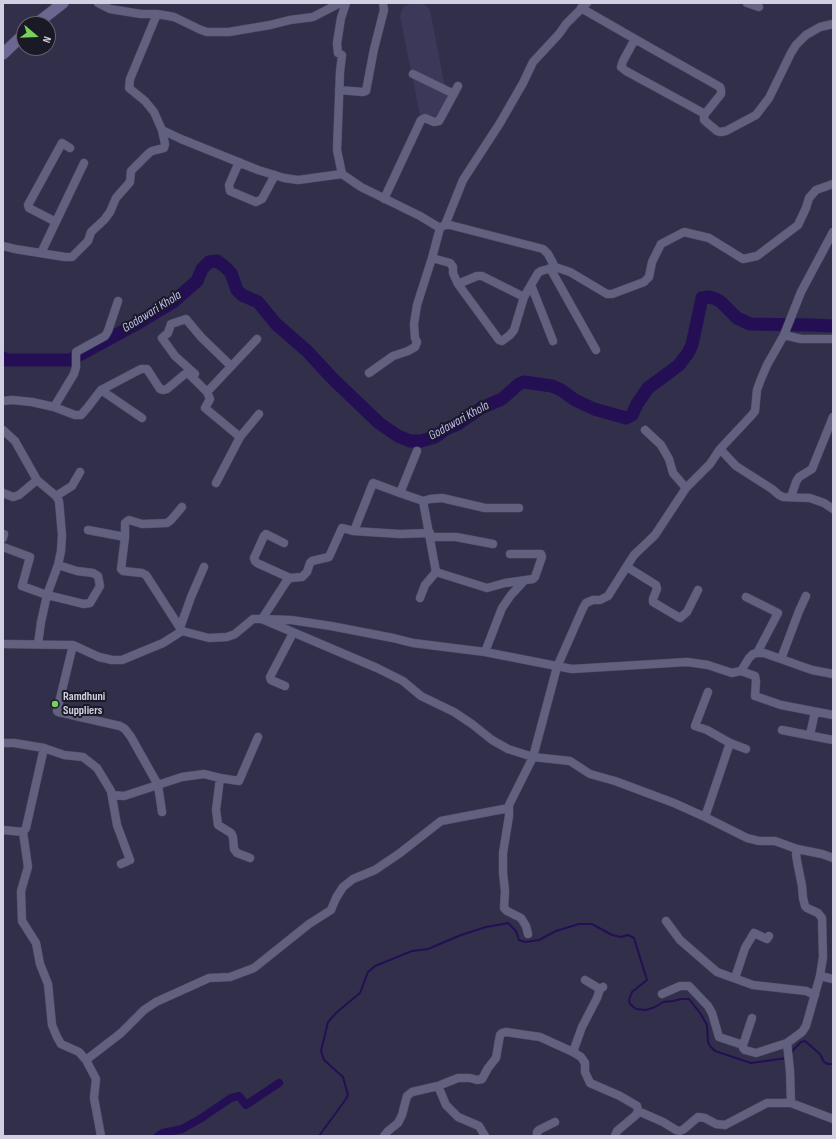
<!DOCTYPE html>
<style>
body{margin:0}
#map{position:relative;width:836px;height:1139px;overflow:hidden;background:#322f4b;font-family:"Sofia Sans Condensed",sans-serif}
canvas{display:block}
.frame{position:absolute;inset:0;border:4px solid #d1d0e2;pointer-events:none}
.north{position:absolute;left:16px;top:16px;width:40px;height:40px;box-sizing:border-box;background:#1a1926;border:1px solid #636271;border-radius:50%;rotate:109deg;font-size:11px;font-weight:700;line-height:16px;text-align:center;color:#d1d0e2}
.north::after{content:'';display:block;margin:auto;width:14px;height:18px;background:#78d158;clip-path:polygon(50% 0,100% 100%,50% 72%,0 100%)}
</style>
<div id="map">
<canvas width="836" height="1139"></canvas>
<div class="frame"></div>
<div class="north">N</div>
</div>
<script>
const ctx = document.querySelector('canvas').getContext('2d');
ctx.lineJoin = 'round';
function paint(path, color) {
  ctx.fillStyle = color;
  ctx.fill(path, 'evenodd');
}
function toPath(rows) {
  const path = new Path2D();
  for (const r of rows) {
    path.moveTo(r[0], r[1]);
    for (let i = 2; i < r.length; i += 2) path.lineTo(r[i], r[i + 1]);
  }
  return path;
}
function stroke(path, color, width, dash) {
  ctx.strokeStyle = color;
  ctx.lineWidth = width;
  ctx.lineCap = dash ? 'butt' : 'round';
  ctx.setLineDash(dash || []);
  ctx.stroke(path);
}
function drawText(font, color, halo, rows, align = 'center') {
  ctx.font = font + ' "Sofia Sans Condensed",sans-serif';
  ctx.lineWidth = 4;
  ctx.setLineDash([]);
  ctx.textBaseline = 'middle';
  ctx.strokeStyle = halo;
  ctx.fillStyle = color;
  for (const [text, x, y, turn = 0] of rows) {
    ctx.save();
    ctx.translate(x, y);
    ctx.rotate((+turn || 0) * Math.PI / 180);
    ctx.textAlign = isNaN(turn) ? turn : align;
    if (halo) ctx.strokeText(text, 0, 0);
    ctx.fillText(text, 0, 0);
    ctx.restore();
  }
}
const built = toPath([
 [411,3,423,3,430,10,449,108,437,121,423,118,420,115,400,16,404,6]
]);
const stream = toPath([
 [791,1055,793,1050,801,1042,805,1041,820,1054,824,1062,828,1064,833,1064],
 [319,1136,346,1099,348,1095,343,1077,324,1060,321,1051,328,1022,337,1012,360,993,368,972,375,966,412,951,428,949,461,935,486,927,503,924,508,923,516,931,519,940,525,942,539,940,556,931,579,924,592,924,612,935,621,937,628,935,634,938,647,980,632,992,629,1000,630,1004,636,1009,646,1010,655,1007,663,1002,673,1001,681,999,689,999,700,1013,707,1025,708,1042,710,1046,715,1051,751,1063,787,1058]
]);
const canal = toPath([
 [158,1136,163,1133,182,1129,200,1119,231,1098,239,1096,246,1105,279,1083]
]);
const river = toPath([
 [3,358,6,360,70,360,140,322,173,302,197,281,202,269,209,262,217,261,224,266,231,273,237,290,242,295,258,302,276,324,307,351,333,379,379,423,398,436,410,441,421,441,435,437,446,429,458,424,481,408,502,399,519,384,524,382,552,386,561,390,575,400,594,409,626,418,632,415,637,404,648,388,679,365,688,353,692,345,702,298,709,297,716,299,721,302,737,318,750,324,811,325,833,326]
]);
const minor = toPath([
 [346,3,341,18,337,43,338,53,342,55,340,72,337,150,342,174,361,187,420,216,440,228,432,258,417,305,414,324,415,338,417,342,415,347,408,351,393,356,369,373],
 [747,3,759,7],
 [581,8,649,47,720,87,721,90,721,94,705,114,704,117,704,120,717,131,720,132,726,131,756,115,769,98,791,53,796,45,806,35,820,27,833,24],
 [157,14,174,17,201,30,207,32,229,32,270,25,290,20,313,17,340,3],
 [635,39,623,61,621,67,626,71,705,114],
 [413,74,454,94],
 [339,90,363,92,366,91,374,49,384,10,383,3],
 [162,130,181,139,258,170,284,178,298,180,342,174],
 [239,162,229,185,230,191,256,202,262,199,275,175],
 [384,199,421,120,425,118,434,122,439,121,458,86],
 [56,222,29,208,28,205,62,143,70,148],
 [445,225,463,180,500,123,523,83,533,62,559,34,566,24,587,3],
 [441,227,445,225,450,225,543,249,548,254,555,267],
 [3,246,15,249,65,257,72,257,88,241,91,232,104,220,110,212,116,198,130,182,131,171,149,153,152,151,164,148,165,144,162,130,154,112,145,101,129,88,130,79,157,14,141,14,110,9,98,3],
 [41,253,84,163],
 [432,258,450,263,453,267,453,273,458,284,499,340,502,341,510,335,514,330,524,297,538,273,541,271,555,267,570,272,607,294,612,294,644,282,649,277,652,262,661,244,684,232,709,238,743,259,757,256,798,225,806,208,809,198,816,190,833,184],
 [550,268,596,350],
 [458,284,477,276,482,276,524,297],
 [531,285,553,341],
 [784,335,801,292,833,232],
 [195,374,175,356,162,338,168,333,171,324,186,319,201,337,231,366],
 [101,390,141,369,147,369,160,389,163,390,167,389,185,374,189,374,207,392,257,339],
 [207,392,210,399,205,408,240,437],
 [3,401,12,400,32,402,54,407,75,415,81,415,88,407,101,390,142,418],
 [54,407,74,374,76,367,76,352,105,336,108,331,118,301],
 [3,430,15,441,37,480,56,496,59,501,62,535,61,551,58,565,47,595,41,622,38,644],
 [645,430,661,445,669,459,673,473,686,488],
 [720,449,736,466,772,489,779,495,783,497,810,498,824,503,833,509],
 [417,451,400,493,373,483,354,531,342,528,329,557,312,561,310,563,307,572,302,577,290,578,286,582,262,619,291,620,331,626,393,638,413,643,485,652,572,669,687,662,708,665,732,673,736,672,741,671,749,658,753,654,757,653,764,653,812,670,833,674],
 [216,483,240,437,259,414],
 [3,493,13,497,19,495,37,480],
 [400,493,423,501,430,499,442,498,485,508,519,508],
 [56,496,72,486,80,472],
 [791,497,796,482,799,477,812,469,833,417],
 [88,530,125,537,121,569,123,571,142,573,146,575,182,631],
 [353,531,400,534,430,533],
 [125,537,125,523,129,520,142,524,167,523,171,520,182,507],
 [430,537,456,537,493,544],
 [3,538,4,534],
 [284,543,266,534,264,536,254,558,255,561,257,563,290,578],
 [3,547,30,557,22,586,47,595,84,604,90,603,100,586,98,576,93,573,77,571,58,565],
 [627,567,656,585,657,589,653,599,653,602,680,618,687,612,698,590],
 [436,572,487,588,505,583,533,579,535,577,542,557,541,554,510,554],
 [746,597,778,613,757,653],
 [420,598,425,585,436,572,423,501],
 [180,628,191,597,204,567],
 [3,644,73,645,99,657,112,660,122,660,163,643,182,631,209,638,227,637,235,634,253,619,262,619,377,668,403,681,421,696,454,712,472,724,492,740,508,749,533,757,570,761,590,774,615,781,674,803,705,817,747,838,759,841,775,841,797,849,822,854,833,858],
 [73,645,57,711,58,712,120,726,125,729,131,737,158,785,162,812],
 [485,652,502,608,511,595,524,581],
 [781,659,799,611,806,596],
 [741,671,755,676,756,681,755,696,781,705,833,715],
 [285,686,271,680,270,677,293,633],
 [782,730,833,740],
 [810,735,815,712],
 [3,743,14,743,44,748,26,828,23,832,28,867,21,891,22,921,36,943,40,964,48,984,52,1025,57,1037,61,1044,79,1052,86,1060,96,1079,94,1098,101,1136],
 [730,743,746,749],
 [44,748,64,755,83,757,97,768,111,791,117,825,130,860,121,864],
 [220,778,216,810,218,825,231,833,233,837,234,849,237,853,250,858],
 [112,795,124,796,182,777,204,774,220,778,239,781,258,737],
 [705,817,730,743,707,730,695,726,708,692],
 [3,830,23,832],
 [666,921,680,940,717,972,753,985,806,991,815,995],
 [528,934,526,926,521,918,507,911,504,908,505,891,503,873,503,853,509,816,509,805,533,757,557,667,583,608,586,603,593,600,600,600,608,596,634,555,655,535,686,488,710,464,720,449,751,416,755,411,757,390,761,379,767,365,784,335,801,339,833,339],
 [820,976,833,979],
 [735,978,745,948,754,933,767,939,769,936],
 [585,980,600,989],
 [662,994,680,986,689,986,708,1006,712,1013,719,1037,743,1045],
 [752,1018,743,1045,743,1048,745,1050,756,1053,787,1043],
 [573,1052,582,1027,597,998,600,989,603,987],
 [86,1060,121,1033,144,1010,156,1002,209,978,230,977,254,968,309,924,331,910,336,898,343,887,353,879,375,870,400,853,441,821,509,808],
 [438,1086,446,1105,458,1117,479,1126,485,1136],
 [791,1103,790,1071,787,1043,802,1032,806,1026,820,976,823,957,822,918,818,913,807,908,805,906,803,898,802,886,797,861,796,854,797,849],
 [638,1111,663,1122,676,1130,680,1131,684,1129,698,1117,705,1118,716,1124,725,1125,767,1103,791,1103,833,1119],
 [384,1136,388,1131,398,1123,402,1115,407,1096,412,1092,438,1086,458,1078,470,1078,477,1080,482,1079,488,1068,496,1058,500,1035,502,1033,506,1032,540,1037,573,1052,581,1057,585,1063,585,1072,590,1083,620,1096,637,1106,638,1111,636,1115,617,1131,615,1136],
 [537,1136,537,1132,539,1130,555,1122]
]);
const secondary = toPath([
 [36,24,63,3],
 [3,54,24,34]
]);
const markers = [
 [55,704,4,"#78d158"]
];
const poiNames = [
 ["Ramdhuni",63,697],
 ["Suppliers",63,711]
];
const waterNames = [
 ["Godawari Khola",152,312,-32],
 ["Godawari Khola",459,421,-29]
];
paint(built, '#3c385a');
stroke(stream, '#240f55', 2);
stroke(canal, '#240f55', 8);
stroke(river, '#240f55', 13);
stroke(minor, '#4d4b62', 9);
stroke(secondary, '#4d4b62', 12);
stroke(minor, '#62607f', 8);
stroke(secondary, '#6a6790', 11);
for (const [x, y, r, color] of markers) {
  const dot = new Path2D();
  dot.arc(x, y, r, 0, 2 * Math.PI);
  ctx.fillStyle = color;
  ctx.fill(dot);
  stroke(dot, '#1a1926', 1.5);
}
drawText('bold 12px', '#d1d0e2', '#1a1926', poiNames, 'left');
drawText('italic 13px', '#bfbaf8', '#1a1926', waterNames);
</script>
